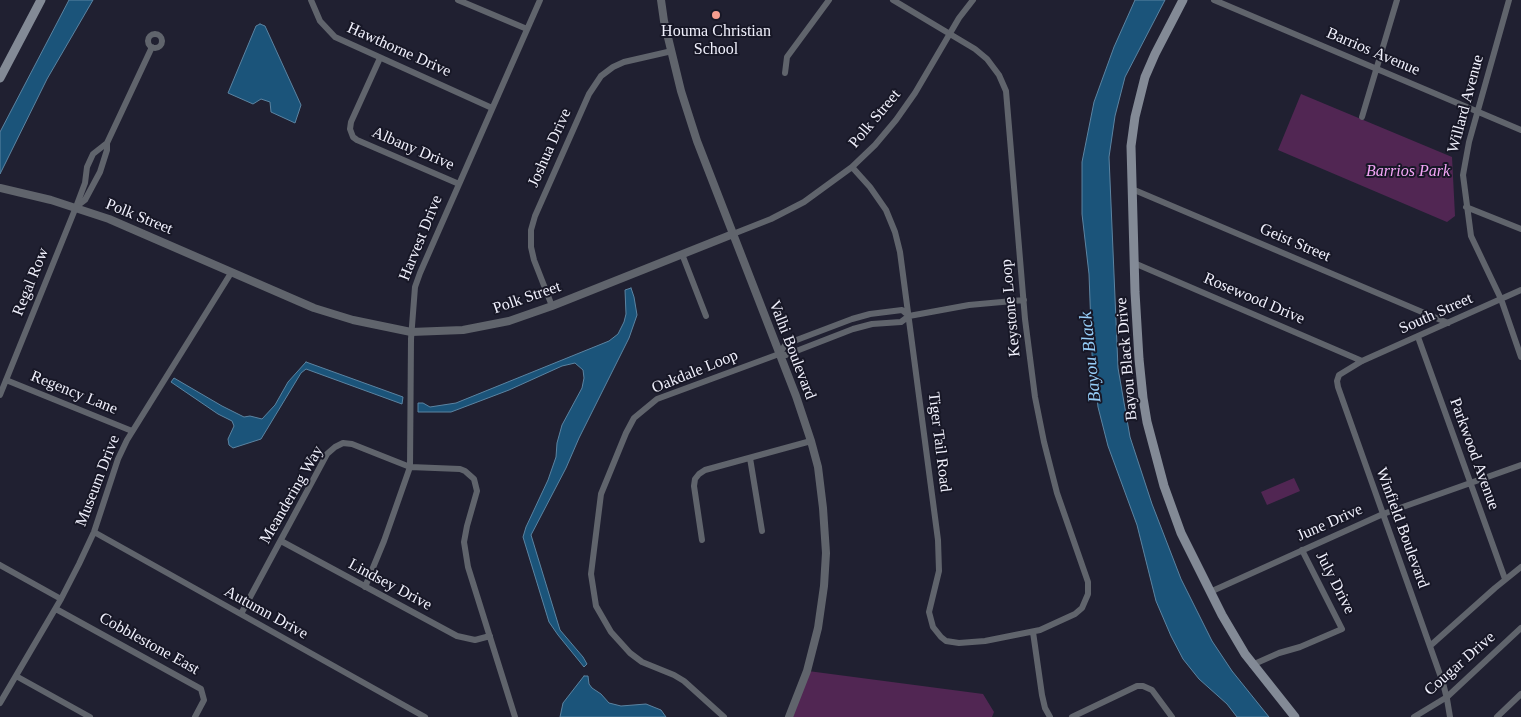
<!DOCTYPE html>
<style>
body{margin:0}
canvas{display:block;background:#202031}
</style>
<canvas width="1521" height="717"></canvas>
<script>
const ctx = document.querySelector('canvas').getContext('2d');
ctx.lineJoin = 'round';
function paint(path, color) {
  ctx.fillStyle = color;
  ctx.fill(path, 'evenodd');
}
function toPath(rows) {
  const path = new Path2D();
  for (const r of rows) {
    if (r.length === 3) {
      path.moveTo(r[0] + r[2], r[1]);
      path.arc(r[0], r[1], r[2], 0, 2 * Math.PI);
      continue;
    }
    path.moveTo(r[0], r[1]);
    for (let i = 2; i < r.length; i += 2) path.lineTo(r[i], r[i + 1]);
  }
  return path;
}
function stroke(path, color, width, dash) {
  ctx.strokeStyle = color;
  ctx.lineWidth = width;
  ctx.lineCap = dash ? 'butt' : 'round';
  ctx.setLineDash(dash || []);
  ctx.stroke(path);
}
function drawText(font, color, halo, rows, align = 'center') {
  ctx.font = font + ' "Times New Roman",serif';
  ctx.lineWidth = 4;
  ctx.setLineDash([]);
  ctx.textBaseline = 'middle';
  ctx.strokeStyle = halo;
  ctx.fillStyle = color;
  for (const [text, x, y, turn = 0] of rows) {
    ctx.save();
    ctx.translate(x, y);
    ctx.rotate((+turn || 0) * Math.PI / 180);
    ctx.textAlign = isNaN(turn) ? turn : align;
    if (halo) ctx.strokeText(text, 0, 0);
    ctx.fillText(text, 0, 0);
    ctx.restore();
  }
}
const green = toPath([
 [1301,94,1452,157,1455,216,1447,222,1278,150],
 [1294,478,1300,491,1267,505,1261,492],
 [808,671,983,694,994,712,992,717,789,717]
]);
const water = toPath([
 [69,0,93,0,47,79,0,174,0,132,69,0],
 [1135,0,1165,0,1125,77,1115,116,1109,157,1118,368,1130,437,1152,504,1181,579,1212,641,1232,671,1269,717,1237,717,1227,704,1199,679,1183,659,1171,636,1156,601,1137,525,1108,446,1098,407,1092,354,1089,274,1082,214,1082,162,1094,102,1114,47,1135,0],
 [260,24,265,26,301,105,295,123,271,112,270,102,261,99,253,104,228,93,256,26,260,24],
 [631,288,634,297,637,315,629,338,579,438,566,468,531,535,560,630,583,657,587,664,584,667,558,635,549,622,523,537,526,527,548,480,556,457,557,443,562,425,582,388,584,378,583,370,575,363,562,366,509,390,451,412,418,412,418,403,423,403,430,407,456,403,609,341,618,334,624,322,626,314,625,290,631,288],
 [306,362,403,397,402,404,306,369,301,373,261,439,233,448,229,445,228,439,234,426,232,421,218,414,171,382,174,378,222,406,244,417,250,416,262,419,275,405,288,382,306,362],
 [584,676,588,676,589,684,592,688,601,694,609,703,621,706,646,704,661,710,666,717,560,717,563,703,584,676]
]);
const minor = toPath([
 [311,0,320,21,335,37,492,108],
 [458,0,527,29],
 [1214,0,1521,130],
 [1509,0,1469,142,1463,175,1471,236,1501,299,1521,357],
 [155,41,7],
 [380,58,351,122,350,129,353,137,357,140,459,184],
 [785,73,787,57,829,0],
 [1362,117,1397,0],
 [852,167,870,187,886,210,895,232,900,252,938,540,939,571,929,612,933,627,941,637,946,641,959,643,985,641,1040,630,1075,614,1082,608,1088,594,1088,582,1057,493,1044,442,1035,397,1025,319,1006,91,999,75,987,59,975,49,893,0],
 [1132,189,1448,323],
 [76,207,85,200,100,172,107,150,107,143,152,47],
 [1466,207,1521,229],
 [733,234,771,219,804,202,852,167,875,145,896,120,915,93,959,18,973,0],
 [682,254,706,316],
 [1134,263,1362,361],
 [552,306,534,260,531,247,531,230,535,216,589,94,601,76,613,67,624,62,672,51],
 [1418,337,1505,579],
 [779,354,786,344,852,319,870,314,902,310,909,316],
 [6,380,132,431],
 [0,395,76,207,85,183,87,167,93,154,107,143],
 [750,458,762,531],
 [94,532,425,717],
 [702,540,694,486,695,479,699,474,705,470,811,441],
 [281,541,457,636,475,640,490,636],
 [0,565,61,599],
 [365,587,384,541,410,467,411,339,415,287,420,273,540,0],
 [1210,592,1383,514,1521,465],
 [56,609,201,689,204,700,195,717],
 [241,614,327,454,335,447,343,443,352,444,410,467,460,469,465,471,474,479,477,491,467,526,464,542,468,567,515,717],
 [1033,632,1042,695,1045,708,1050,717],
 [1430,646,1495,588,1521,567],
 [1252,665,1279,653,1300,647,1342,629,1302,550],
 [16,676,90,717],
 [0,703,61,599,79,564,94,532,118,459,127,440,231,273],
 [724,717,684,681,674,675,642,662,630,653,611,632,596,606,591,574,601,494,626,433,634,418,657,399,779,354,786,355,853,329,872,324,901,322,909,316,969,305,1024,300],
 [1072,717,1137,686,1143,686,1152,690,1172,717],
 [1414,717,1447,697,1521,628],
 [1450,717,1447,699,1443,683,1338,387,1337,381,1339,375,1362,361,1521,290],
 [1497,717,1521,694]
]);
const tertiary = toPath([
 [661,0,664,21,681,91,697,141,796,396,811,441,818,467,823,508,826,553,824,586,818,628,807,671,789,717],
 [0,188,51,200,109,219,314,308,353,320,411,332,463,330,509,321,552,306,733,234]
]);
const secondary = toPath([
 [1183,0,1155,54,1145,77,1135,117,1131,146,1135,292,1139,359,1143,398,1147,422,1164,486,1181,533,1222,615,1245,654,1295,717],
 [0,78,41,0]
]);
const markers = [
 [716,15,5,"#f59d8f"]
];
const poiNames = [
 ["Houma Christian",716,32],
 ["School",716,50]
];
const streetNames = [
 ["Hawthorne Drive",399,50,24],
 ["Barrios Avenue",1373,52,23],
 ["Willard Avenue",1466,104,-75],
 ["Polk Street",875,119,-50],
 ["Joshua Drive",550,148,-66],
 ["Albany Drive",413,149,23],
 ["Polk Street",139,217,22],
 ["Harvest Drive",421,238,-68],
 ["Geist Street",1295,243,23],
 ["Regal Row",31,282,-68],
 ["Polk Street",527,298,-19],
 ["Rosewood Drive",1254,299,23],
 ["Keystone Loop",1011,308,-95],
 ["South Street",1436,314,-24],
 ["Valhi Boulevard",792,350,69],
 ["Bayou Black Drive",1127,359,-95],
 ["Oakdale Loop",695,372,-22],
 ["Regency Lane",74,393,22],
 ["Tiger Tail Road",939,442,83],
 ["Parkwood Avenue",1474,454,70],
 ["Museum Drive",98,481,-69],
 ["Meandering Way",292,495,-60],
 ["June Drive",1330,523,-24],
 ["Winfield Boulevard",1402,528,70],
 ["July Drive",1335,583,63],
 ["Lindsey Drive",390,585,28],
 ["Autumn Drive",266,613,29],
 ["Cobblestone East",149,644,29],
 ["Cougar Drive",1460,664,-41]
];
const parkNames = [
 ["Barrios Park",1408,172]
];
const waterNames = [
 ["Bayou Black",1091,357,-96]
];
paint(green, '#512653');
paint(water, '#1b547a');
stroke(water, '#5b83a1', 1);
stroke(minor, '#60646c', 6);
stroke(tertiary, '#60646c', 8);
stroke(secondary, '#838a96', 9);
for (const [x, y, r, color] of markers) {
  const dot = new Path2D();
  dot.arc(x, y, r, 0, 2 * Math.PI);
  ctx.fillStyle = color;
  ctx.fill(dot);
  stroke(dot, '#171726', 2);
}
drawText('16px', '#f0f0fc', '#171726', poiNames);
drawText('16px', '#f0f0fc', '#171726', streetNames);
drawText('italic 16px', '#f3a5f5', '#171726', parkNames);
drawText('italic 18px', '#96cdf7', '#171726', waterNames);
</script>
